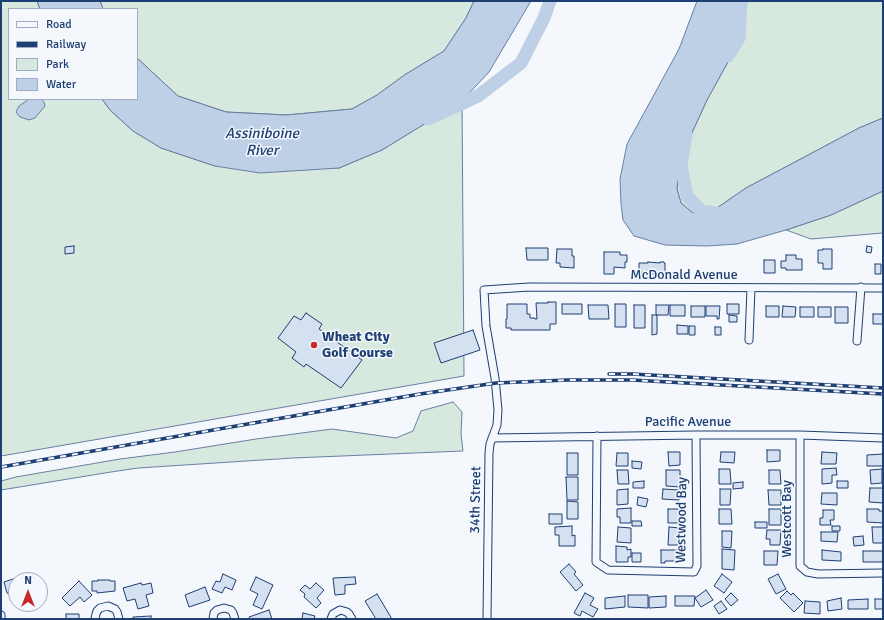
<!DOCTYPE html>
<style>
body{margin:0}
#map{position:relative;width:884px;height:620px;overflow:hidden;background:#f4f7fb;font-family:Signika,sans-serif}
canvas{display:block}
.frame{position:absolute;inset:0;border:2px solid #1d3f73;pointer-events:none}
.legend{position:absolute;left:8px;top:8px;width:130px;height:92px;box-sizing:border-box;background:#f4f7fb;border:1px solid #9eadc5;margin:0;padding:5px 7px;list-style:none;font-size:12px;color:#1d3f73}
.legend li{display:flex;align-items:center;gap:8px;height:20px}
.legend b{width:20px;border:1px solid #9eadc5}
.north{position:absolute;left:8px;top:572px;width:40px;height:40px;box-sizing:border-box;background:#f4f7fb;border:1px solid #9eadc5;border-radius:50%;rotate:0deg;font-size:11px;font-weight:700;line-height:16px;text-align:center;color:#1d3f73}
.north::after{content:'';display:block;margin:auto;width:14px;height:18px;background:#c62828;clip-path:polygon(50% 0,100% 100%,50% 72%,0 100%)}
</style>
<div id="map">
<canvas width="884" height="620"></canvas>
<div class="frame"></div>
<ul class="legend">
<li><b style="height:5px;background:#f4f7fb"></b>Road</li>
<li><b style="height:5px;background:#1d3f73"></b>Railway</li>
<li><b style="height:11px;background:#d7e8df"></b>Park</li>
<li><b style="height:11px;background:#bed0e5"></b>Water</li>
</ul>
<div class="north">N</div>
</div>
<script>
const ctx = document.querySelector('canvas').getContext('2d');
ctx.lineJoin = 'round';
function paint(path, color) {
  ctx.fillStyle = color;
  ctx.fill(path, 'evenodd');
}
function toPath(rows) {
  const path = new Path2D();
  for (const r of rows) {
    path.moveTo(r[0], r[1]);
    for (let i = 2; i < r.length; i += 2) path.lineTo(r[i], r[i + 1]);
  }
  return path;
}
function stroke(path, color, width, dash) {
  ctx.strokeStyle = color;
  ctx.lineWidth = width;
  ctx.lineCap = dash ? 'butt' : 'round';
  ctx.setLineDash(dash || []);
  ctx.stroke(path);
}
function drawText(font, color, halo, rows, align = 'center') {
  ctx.font = font + ' Signika,sans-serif';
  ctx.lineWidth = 3;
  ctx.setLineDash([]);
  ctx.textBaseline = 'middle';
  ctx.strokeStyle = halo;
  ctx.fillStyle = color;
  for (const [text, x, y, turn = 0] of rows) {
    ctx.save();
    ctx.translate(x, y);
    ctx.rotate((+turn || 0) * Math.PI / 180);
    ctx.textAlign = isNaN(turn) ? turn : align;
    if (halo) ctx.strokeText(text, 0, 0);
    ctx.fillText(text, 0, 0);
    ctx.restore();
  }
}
const green = toPath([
 [1,1,37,1,40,9,9,9,9,99,102,99,110,110,133,131,161,148,215,166,339,168,382,150,462,101,464,376,1,456,1,1],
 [100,1,474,1,466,18,444,51,406,74,377,95,352,109,286,115,226,112,178,96,137,58,137,9,103,9,100,1],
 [742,1,883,1,883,118,859,128,746,188,717,208,693,213,681,203,677,189,679,161,707,100,734,51,743,17,742,1],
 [883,191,883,233,811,239,786,230,831,215,883,191],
 [453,402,462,412,461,434,463,451,293,458,138,468,111,472,1,490,1,481,16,477,120,459,175,452,256,439,332,429,396,438,413,431,421,411,453,402]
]);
const water = toPath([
 [37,1,100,1,103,9,40,9,37,1],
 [474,1,531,1,489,72,462,101,382,150,339,168,260,173,215,166,161,148,133,131,110,110,102,99,137,99,137,58,178,96,226,112,286,115,352,109,377,95,406,74,444,51,466,18,474,1],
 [697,1,742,1,743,17,734,51,707,100,679,161,677,189,681,203,693,213,717,208,746,188,859,128,883,118,883,191,831,215,786,230,737,244,707,246,665,245,634,236,623,220,621,204,620,179,627,144,679,49,697,1],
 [29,99,41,99,44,102,45,106,35,118,29,120,20,117,16,112,19,106,29,99]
]);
const river = toPath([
 [728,56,739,38,741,1],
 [428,119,478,96,521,63,544,18,550,1],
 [686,135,681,165,687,196,701,211,717,213]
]);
const building = toPath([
 [74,246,74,253,65,254,65,247,74,246],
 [867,246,872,247,871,253,866,252,867,246],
 [526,248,548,248,548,260,527,260,526,248],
 [557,249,572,249,572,256,574,256,574,268,560,267,560,263,556,263,557,249],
 [823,249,832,249,832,269,823,269,823,263,818,263,818,250,823,250,823,249],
 [604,252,620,252,620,255,627,255,627,262,625,262,625,268,614,267,614,274,604,274,604,252],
 [786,255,796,255,796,259,802,259,802,270,786,270,786,268,781,268,781,261,786,261,786,255],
 [764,260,775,260,775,273,764,273,764,260],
 [648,262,660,263,660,262,664,262,664,263,665,263,665,273,663,273,663,274,650,274,651,272,649,272,649,273,642,273,642,272,639,272,639,263,648,263,648,262],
 [875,264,881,264,881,274,875,274,875,264],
 [548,302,556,302,556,324,550,324,550,330,511,330,511,328,506,328,506,319,507,319,507,304,527,304,527,314,530,314,530,318,535,318,535,319,537,319,536,303,548,303,548,302],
 [562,304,582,304,582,314,562,314,562,304],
 [615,304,626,304,626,327,615,327,615,304],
 [727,304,739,304,739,314,727,314,727,304],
 [588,305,608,305,609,319,589,319,588,305],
 [634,305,645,305,645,328,634,328,634,305],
 [656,305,669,305,668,315,656,315,656,305],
 [670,305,685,305,685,316,670,316,670,305],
 [691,306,705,306,705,317,691,317,691,306],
 [706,306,720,306,719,319,717,319,717,316,706,316,706,306],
 [766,306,779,306,779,317,766,317,766,306],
 [783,306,796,307,795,317,782,317,783,306],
 [800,307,814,307,814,317,800,317,800,307],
 [818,307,831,307,831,317,818,317,818,307],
 [835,307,848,307,848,323,835,323,835,307],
 [306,313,322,324,319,329,362,360,341,388,306,364,304,367,292,358,296,352,278,338,294,316,301,320,306,313],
 [873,314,883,314,883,324,873,324,873,314],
 [652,315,657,315,657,334,652,335,652,315],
 [729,315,737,316,737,322,729,322,729,315],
 [677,325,688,326,688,334,677,334,677,325],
 [689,326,695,326,695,335,689,335,689,326],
 [715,327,721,327,721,335,715,335,715,327],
 [473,330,480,350,441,363,434,343,473,330],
 [767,450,780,450,780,461,767,462,767,450],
 [668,452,680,452,680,465,669,466,668,452],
 [721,452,735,452,734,463,720,462,721,452],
 [822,452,837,453,836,464,821,464,822,452],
 [567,453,578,453,578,475,567,475,567,453],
 [617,453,628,453,628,466,616,466,617,453],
 [883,454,883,466,867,466,867,455,883,454],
 [632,461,642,462,641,469,632,468,632,461],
 [836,468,837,475,832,475,832,483,822,484,822,469,836,468],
 [719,469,730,469,731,484,719,484,719,469],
 [882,469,882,483,871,484,870,470,882,469],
 [617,470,628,470,629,484,618,484,617,470],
 [666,470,680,470,680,487,666,486,666,470],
 [769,470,780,470,781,484,769,484,769,470],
 [566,477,578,477,578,500,567,500,566,477],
 [644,481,644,488,633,488,633,482,644,481],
 [837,481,848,481,848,488,837,488,837,481],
 [743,482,743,488,733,489,733,483,743,482],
 [870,488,883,488,883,503,869,502,870,488],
 [628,489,628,504,617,505,617,490,628,489],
 [663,489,679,490,679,500,662,499,663,489],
 [720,489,731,489,730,505,720,505,720,489],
 [768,490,781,490,781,505,769,505,768,490],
 [822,493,837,493,837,505,821,504,822,493],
 [638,497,648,499,646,507,637,505,638,497],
 [567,501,578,502,578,519,567,519,567,501],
 [631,508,631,523,620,523,620,517,617,517,617,509,631,508],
 [668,509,680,509,679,523,668,523,668,509],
 [719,509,731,509,732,524,719,524,719,509],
 [769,509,781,509,781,525,769,525,769,509],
 [867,509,879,509,879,511,883,511,883,523,867,522,867,509],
 [823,510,834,510,834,520,830,520,831,525,820,525,820,518,823,518,823,510],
 [549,514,562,514,562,524,549,524,549,514],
 [632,521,641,521,642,526,632,526,632,521],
 [755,522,767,522,767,528,755,528,755,522],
 [572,526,572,536,575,535,575,546,559,546,559,535,555,535,555,527,572,526],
 [832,526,840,526,840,531,832,531,832,526],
 [618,527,631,528,631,543,617,542,618,527],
 [669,527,680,528,680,545,668,545,669,527],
 [872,527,883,527,883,543,873,543,872,527],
 [767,530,781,530,780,545,770,545,770,539,766,539,767,530],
 [722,531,732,531,731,548,722,547,722,531],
 [821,532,838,532,837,542,821,541,821,532],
 [863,536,864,545,854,546,853,537,863,536],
 [616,546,627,547,627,550,631,549,631,557,628,557,628,562,616,562,616,546],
 [722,549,735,550,734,570,722,569,722,549],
 [661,550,679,550,679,561,665,561,665,563,661,563,661,550],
 [822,550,841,552,841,561,822,560,822,550],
 [764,551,778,551,777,565,764,565,764,551],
 [863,551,883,551,883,562,863,562,863,551],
 [632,553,641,553,641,562,632,562,632,553],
 [569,564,576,572,574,574,583,585,576,591,560,572,569,564],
 [223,574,236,580,232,590,225,587,222,593,212,589,216,581,220,582,223,574],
 [722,574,732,582,724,593,714,586,722,574],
 [778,574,786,589,776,594,768,579,778,574],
 [256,577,273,585,262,609,253,605,258,594,250,590,256,577],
 [355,577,356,584,345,585,345,594,335,595,333,578,355,577],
 [16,578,17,580,16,580,16,598,7,593,4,582,16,578],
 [98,580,110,580,110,581,115,581,115,591,97,593,97,591,92,591,92,581,98,581,98,580],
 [79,581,92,595,84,602,80,597,70,606,62,598,79,581],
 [141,583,142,585,151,583,153,593,146,595,149,606,138,609,135,599,127,601,123,588,141,583],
 [316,583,324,590,317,598,321,603,316,608,304,597,305,594,300,590,305,585,310,589,316,583],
 [205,587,210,600,189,607,185,595,205,587],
 [706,590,713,600,701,607,695,598,706,590],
 [787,591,791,595,793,593,803,603,794,612,780,598,787,591],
 [585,593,594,598,590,605,598,609,593,617,582,611,580,616,574,613,585,593],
 [731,593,738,600,731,606,725,599,731,593],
 [377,594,392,619,376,619,365,601,377,594],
 [628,595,648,595,648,608,628,607,628,595],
 [625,596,625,607,605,609,605,598,625,596],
 [666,596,666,607,649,608,649,597,666,596],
 [675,596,695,596,694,606,675,606,675,596],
 [841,598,842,609,828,611,827,601,841,598],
 [868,599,868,609,848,609,848,600,868,599],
 [875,599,883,599,883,609,875,609,875,599],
 [721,601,727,609,719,614,714,606,721,601],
 [805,601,820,602,820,614,804,613,805,601],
 [269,610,272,619,250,619,249,617,269,610],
 [303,613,315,616,314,619,302,619,303,613],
 [66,614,79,614,79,619,66,619,66,614],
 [151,616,151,619,133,619,133,617,151,616]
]);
const minor = toPath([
 [749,340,751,288],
 [857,341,861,287],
 [800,435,800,566,807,572,818,574,883,573],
 [597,436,596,562,608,570,694,572,697,566,696,435],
 [492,438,696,435,800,435,883,438],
 [1,615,1,619],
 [95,619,96,614,97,611,100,608,108,606,115,609,117,612,119,619],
 [213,619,214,613,217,610,224,608,231,610,233,613,235,619],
 [331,619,333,614,340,610,347,612,349,614,352,619],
 [487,619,489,453,490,444,497,425,498,410,495,378,486,326,484,290,529,287,883,288]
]);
const rail = toPath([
 [609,374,632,374,883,388],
 [1,467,420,394,496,383,568,380,632,380,883,394]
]);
const markers = [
 [314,345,4,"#c62828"]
];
const streetNames = [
 ["McDonald Avenue",684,275],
 ["Pacific Avenue",688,422],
 ["34th Street",476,500,-89],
 ["Westcott Bay",787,519,-90],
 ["Westwood Bay",682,520,-89]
];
const poiNames = [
 ["Wheat City",322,337],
 ["Golf Course",322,353]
];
const waterNames = [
 ["Assiniboine",262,134],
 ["River",262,151]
];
paint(green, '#d7e8df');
stroke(green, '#687fa3', 1);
paint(water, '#bed0e5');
stroke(water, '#687fa3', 1);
stroke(river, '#bed0e5', 13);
paint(building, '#d5e0f0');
stroke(building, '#1d3f73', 1);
stroke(minor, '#1d3f73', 9);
stroke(minor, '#f4f7fb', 7);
stroke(rail, '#1d3f73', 3.5);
stroke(rail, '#f4f7fb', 2, [6]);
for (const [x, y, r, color] of markers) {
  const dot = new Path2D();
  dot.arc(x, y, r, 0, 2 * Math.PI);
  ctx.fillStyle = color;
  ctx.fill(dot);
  stroke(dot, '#f4f7fb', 1.5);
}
drawText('14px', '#1d3f73', '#f4f7fb', streetNames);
drawText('bold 14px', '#1d3f73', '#f4f7fb', poiNames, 'left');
drawText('italic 15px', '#1d3f73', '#f4f7fb', waterNames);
</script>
